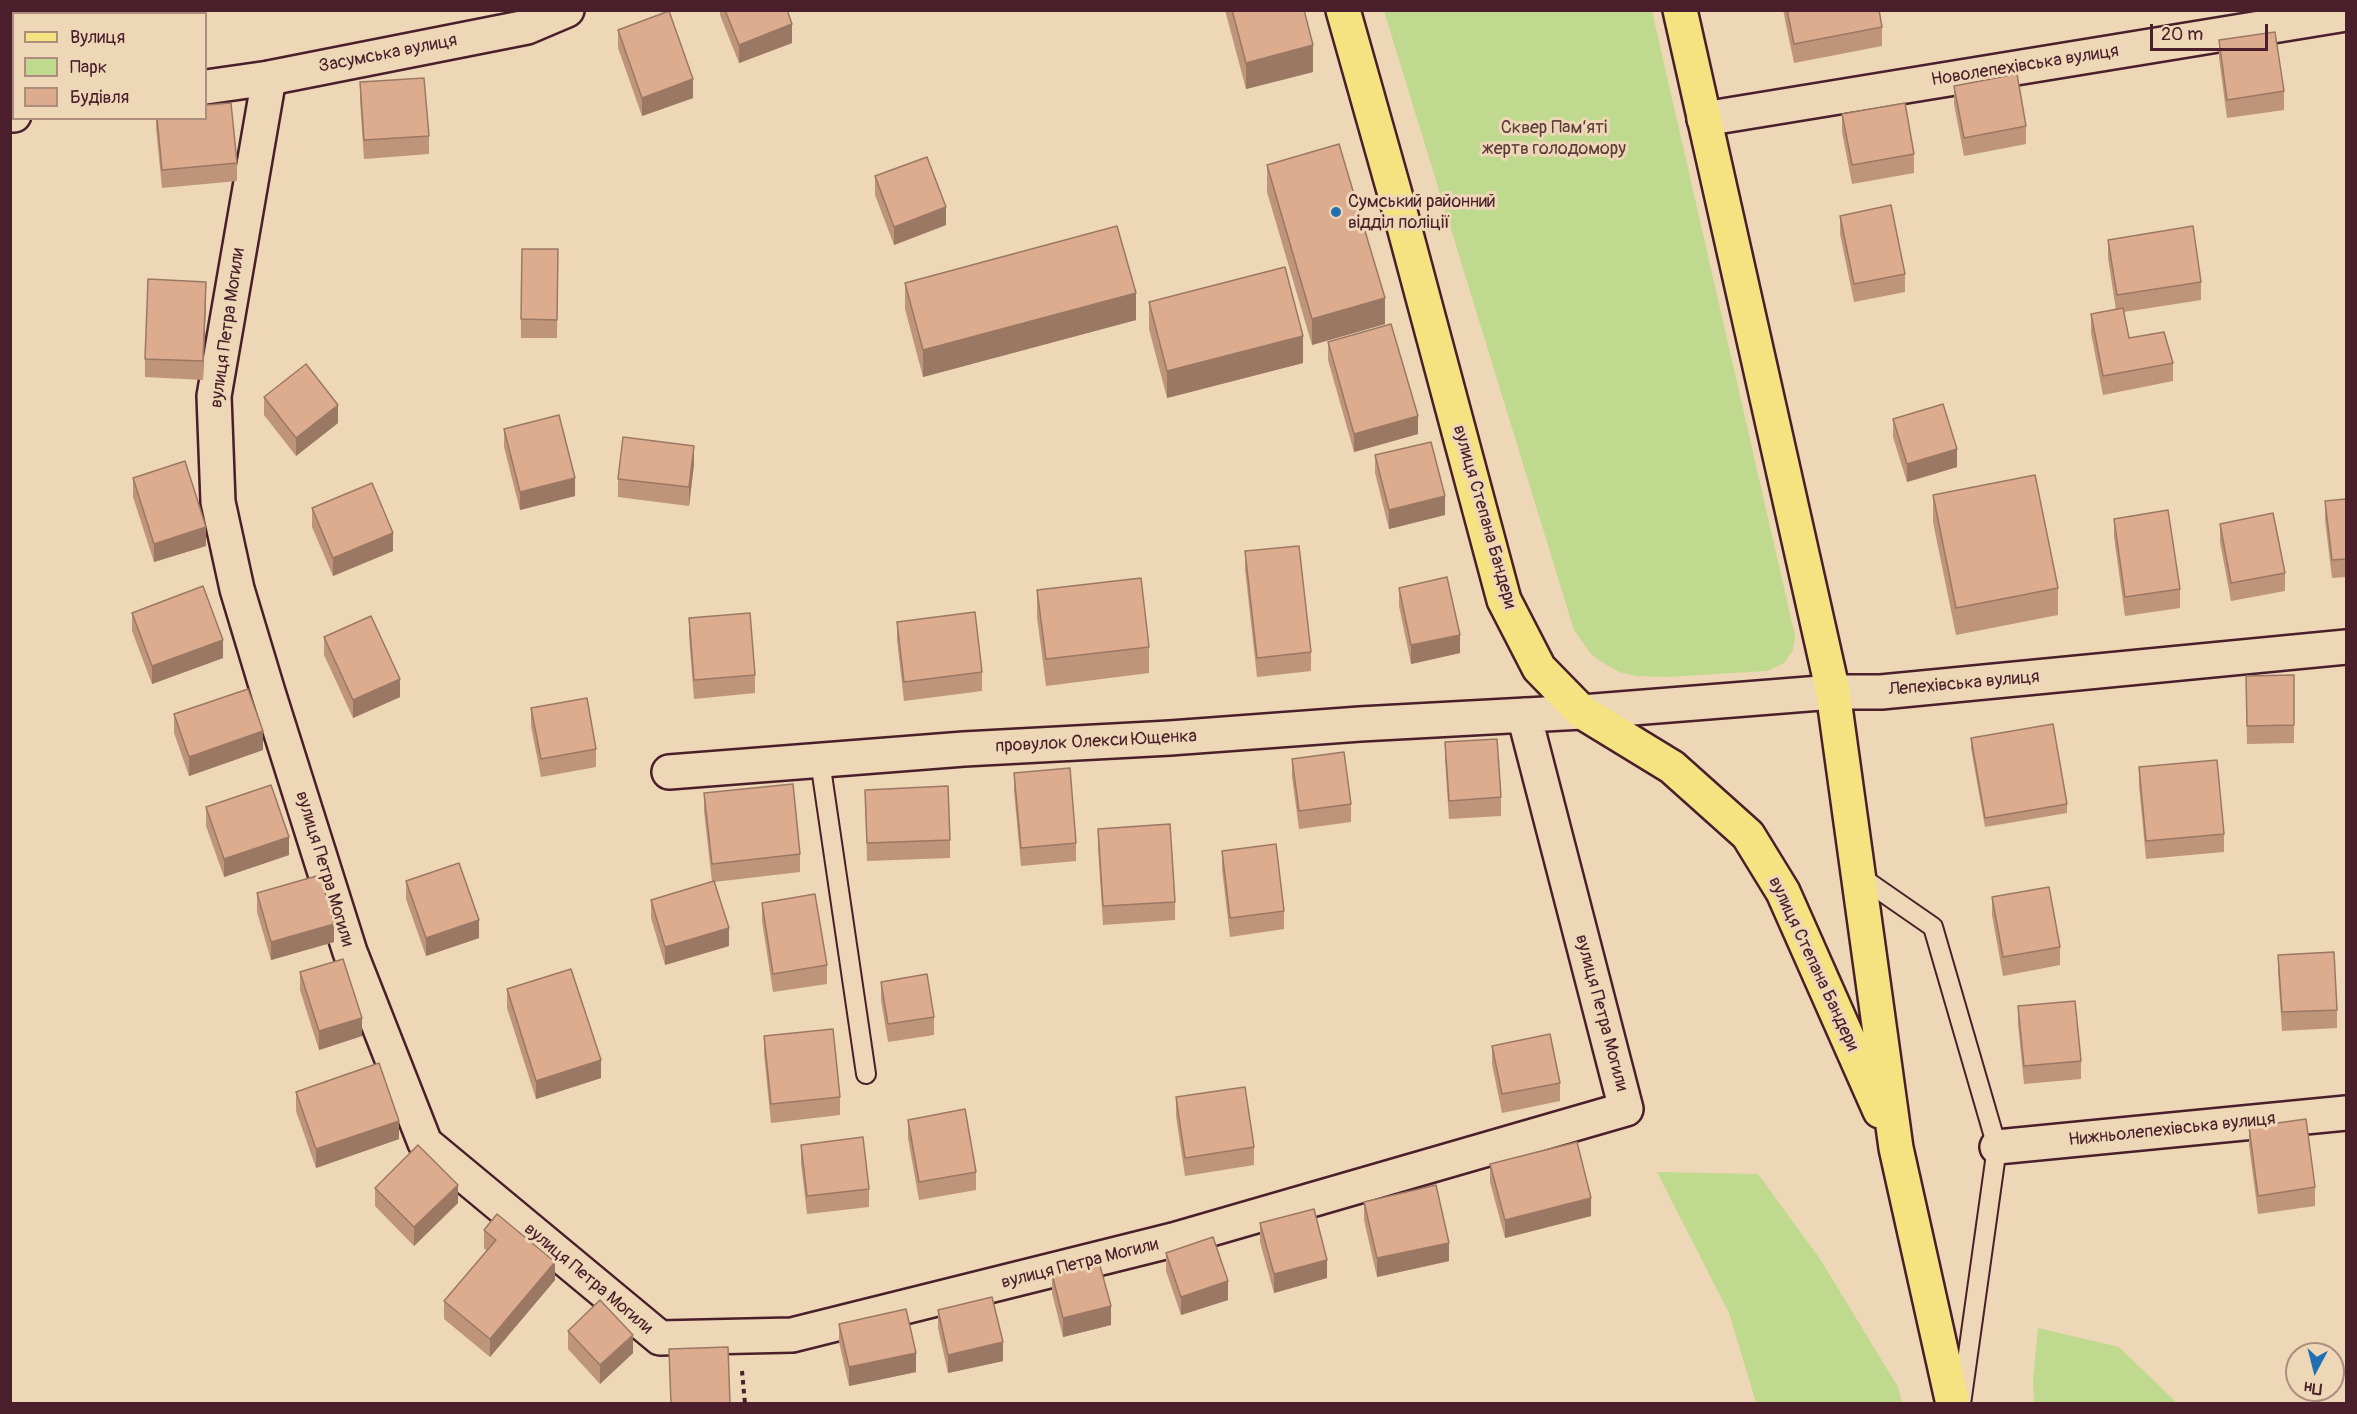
<!DOCTYPE html>
<meta charset="utf-8">
<style>
body{margin:0}
#map{position:relative;width:2357px;height:1414px;overflow:hidden;background:#edd7b6;font-family:Pangolin,sans-serif}
canvas{display:block}
.frame{position:absolute;inset:0;border:12px solid #4a1f2b;pointer-events:none}
.legend{position:absolute;left:12px;top:12px;width:195px;height:108px;box-sizing:border-box;background:#edd7b6;border:2px solid #ac8d7e;margin:0;padding:8px 10px;list-style:none;font-size:18px;color:#4a1f2b}
.legend li{display:flex;align-items:center;gap:12px;height:30px}
.legend b{width:30px;border:2px solid #ac8d7e}
.north{position:absolute;left:2285px;top:1342px;width:60px;height:60px;box-sizing:border-box;background:#edd7b6;border:2px solid #ac8d7e;border-radius:50%;rotate:187deg;font-size:16px;font-weight:700;line-height:24px;text-align:center;color:#4a1f2b}
.north::after{content:'';display:block;margin:auto;width:21px;height:27px;background:#1f6fb2;clip-path:polygon(50% 0,100% 100%,50% 72%,0 100%)}
.scale{position:absolute;left:2150px;top:24px;width:118px;height:27px;box-sizing:border-box;border:3px solid #4a1f2b;border-top:0;padding-left:8px;font-size:18px;line-height:21px;white-space:nowrap;color:#4a1f2b;-webkit-text-stroke:4px #edd7b6;paint-order:stroke}
</style>
<div id="map">
<canvas width="2357" height="1414"></canvas>
<div class="frame"></div>
<ul class="legend">
<li><b style="height:8px;background:#f5e382"></b>Вулиця</li>
<li><b style="height:16px;background:#bfd98f"></b>Парк</li>
<li><b style="height:16px;background:#ddac8f"></b>Будівля</li>
</ul>
<div class="north">Пн</div>
<div class="scale">20 m</div>
</div>
<script>
const ctx = document.querySelector('canvas').getContext('2d');
ctx.lineJoin = 'round';
function paint(path, color) {
  ctx.fillStyle = color;
  ctx.fill(path, 'evenodd');
}
function toPath(rows) {
  const path = new Path2D();
  for (const r of rows) {
    path.moveTo(r[0], r[1]);
    for (let i = 2; i < r.length; i += 2) path.lineTo(r[i], r[i + 1]);
  }
  return path;
}
function stroke(path, color, width, dash) {
  ctx.strokeStyle = color;
  ctx.lineWidth = width;
  ctx.lineCap = dash ? 'butt' : 'round';
  ctx.setLineDash(dash || []);
  ctx.stroke(path);
}
function drawText(font, color, halo, rows, align = 'center') {
  ctx.font = font + ' Pangolin,sans-serif';
  ctx.lineWidth = 6;
  ctx.setLineDash([]);
  ctx.textBaseline = 'middle';
  ctx.strokeStyle = halo;
  ctx.fillStyle = color;
  for (const [text, x, y, turn = 0] of rows) {
    ctx.save();
    ctx.translate(x, y);
    ctx.rotate((+turn || 0) * Math.PI / 180);
    ctx.textAlign = isNaN(turn) ? turn : align;
    if (halo) ctx.strokeText(text, 0, 0);
    ctx.fillText(text, 0, 0);
    ctx.restore();
  }
}
const green = toPath([
 [1384,11,1652,11,1795,636,1793,650,1784,663,1767,671,1666,677,1637,676,1619,672,1602,662,1591,654,1574,630],
 [1657,1172,1758,1174,1820,1259,1898,1387,1902,1403,1756,1403,1729,1313],
 [2038,1328,2119,1347,2177,1403,2034,1403,2033,1378]
]);
const path = toPath([
 [742,1371,745,1404]
]);
const service = toPath([
 [820,761,866,1074],
 [1858,875,1933,927,1997,1147,1961,1404]
]);
const minor = toPath([
 [269,78,214,396,218,502,237,589,268,692,350,952,425,1143,660,1338,792,1335,1173,1240,1626,1109,1524,715],
 [1704,119,2346,14],
 [669,772,964,749,1170,738,1360,724,1582,712,1833,692,1881,692,2346,647],
 [1997,1147,2346,1113]
]);
const tertiary = toPath([
 [206,87,269,78,527,27,567,10],
 [10,115,14,115]
]);
const primary = toPath([
 [1343,10,1402,219,1504,600,1539,668,1582,712,1672,767,1748,835,1783,892,1880,1111],
 [1680,10,1833,692,1896,1148,1953,1404]
]);
const wall = toPath([
 [720,10,787,10,792,43,739,63,720,15],
 [1225,10,1304,10,1313,72,1246,89],
 [1783,10,1879,10,1882,27,1882,46,1794,63],
 [618,30,693,98,642,116,618,48],
 [2219,40,2284,91,2284,110,2227,118,2219,58],
 [360,82,429,136,429,154,364,159,360,101],
 [1954,86,2026,126,2026,144,1964,156,1954,104],
 [1842,114,1914,154,1914,173,1852,184,1842,132],
 [156,118,206,118,237,163,237,181,162,188,156,128],
 [1267,165,1385,324,1312,345,1267,192],
 [875,176,946,225,894,245,875,195],
 [1840,216,1905,274,1905,292,1854,302,1840,234],
 [2108,240,2201,282,2201,300,2124,312,2129,338,2173,363,2173,381,2103,395,2091,333,2091,314,2116,310,2108,258],
 [558,249,557,338,521,338,521,319],
 [905,283,1136,320,923,377,905,309],
 [206,300,203,380,145,377,145,359],
 [1149,302,1303,363,1167,398,1149,329],
 [1328,342,1418,434,1354,452,1328,360],
 [264,397,338,423,296,456,264,415],
 [1893,419,1957,467,1907,482,1893,437],
 [504,429,575,496,520,510,504,447],
 [1375,455,1445,515,1389,529,1375,473],
 [694,464,689,506,618,497,618,479],
 [133,478,206,546,154,562,133,497],
 [1933,495,2058,588,2058,615,1956,635,1933,522],
 [2346,499,2346,577,2332,578,2325,520,2325,501],
 [312,508,393,551,333,576,312,527],
 [2114,519,2180,589,2180,608,2125,616,2114,537],
 [2220,524,2285,573,2285,591,2231,601,2220,542],
 [1245,551,1311,652,1311,671,1257,677,1245,569],
 [1399,588,1460,653,1411,664,1399,606],
 [1037,590,1149,647,1149,673,1046,686,1037,617],
 [132,613,223,658,152,684,132,631],
 [689,618,755,675,755,693,694,699,689,636],
 [897,622,982,672,982,691,904,701,897,640],
 [324,637,400,697,353,718,324,655],
 [2294,675,2294,743,2247,744,2246,676],
 [531,708,596,749,596,767,541,777,531,726],
 [174,714,263,750,189,776,174,733],
 [1971,738,2067,804,2067,813,1985,827,1971,748],
 [1445,742,1501,797,1501,816,1449,819,1445,760],
 [1292,759,1351,804,1351,822,1299,829,1292,777],
 [2139,767,2224,834,2224,852,2146,859,2139,785],
 [1014,773,1076,843,1076,861,1021,866,1014,791],
 [865,790,950,840,950,858,867,861],
 [704,793,800,854,800,872,714,882,729,946,665,965,651,918,651,900,712,882,704,811],
 [206,807,289,855,224,877,206,826],
 [1098,829,1175,902,1175,920,1103,925,1098,847],
 [1222,851,1284,911,1284,929,1230,937,1222,869],
 [406,881,479,938,426,956,406,899],
 [257,893,334,942,271,960,257,912],
 [1992,897,2060,947,2060,965,2003,976,1992,915],
 [762,903,827,965,827,984,773,992,762,921],
 [2278,955,2337,1010,2337,1028,2282,1031,2278,973],
 [300,972,362,1036,319,1050,300,990],
 [881,982,934,1017,934,1035,888,1042,881,1000],
 [507,989,601,1078,536,1099,507,1008],
 [2018,1006,2081,1061,2081,1079,2024,1084,2018,1024],
 [764,1036,840,1097,840,1115,771,1123,764,1054],
 [1492,1046,1560,1083,1560,1101,1502,1113,1492,1064],
 [296,1092,399,1139,316,1168,296,1111],
 [1176,1097,1254,1147,1254,1165,1185,1176,1176,1116],
 [908,1120,976,1172,976,1190,919,1200,908,1138],
 [2249,1127,2315,1187,2315,1206,2258,1214,2249,1145],
 [801,1145,869,1189,869,1207,807,1214,801,1163],
 [1490,1164,1591,1216,1505,1238,1490,1182],
 [375,1188,458,1203,414,1246,375,1206],
 [1364,1202,1449,1261,1377,1277,1364,1220],
 [1260,1223,1327,1278,1274,1293,1260,1242],
 [484,1230,555,1280,490,1357,444,1319,444,1301,487,1251,484,1248],
 [1166,1253,1228,1300,1181,1315,1166,1271],
 [1052,1274,1111,1325,1063,1337,1052,1293],
 [938,1310,1003,1361,948,1373,938,1328],
 [839,1324,916,1372,849,1386,839,1342],
 [568,1331,633,1353,600,1384,568,1349]
]);
const shadedWall = toPath([
 [792,24,792,43,739,63,739,45],
 [1313,45,1313,72,1246,89,1246,63],
 [693,79,693,98,642,116,642,98],
 [946,207,946,225,894,245,894,227],
 [206,282,206,300,203,380,203,361],
 [1136,293,1136,320,923,377,923,350],
 [1385,298,1385,324,1312,345,1312,319],
 [1303,336,1303,363,1167,398,1167,371],
 [338,405,338,423,296,456,296,438],
 [1418,416,1418,434,1354,452,1354,434],
 [694,446,694,464,689,506,689,487],
 [1957,449,1957,467,1907,482,1907,464],
 [575,478,575,496,520,510,520,492],
 [1445,496,1445,515,1389,529,1389,510],
 [206,527,206,546,154,562,154,544],
 [393,533,393,551,333,576,333,558],
 [1460,635,1460,653,1411,664,1411,645],
 [223,640,223,658,152,684,152,666],
 [400,679,400,697,353,718,353,700],
 [263,731,263,750,189,776,189,757],
 [289,837,289,855,224,877,224,859],
 [479,920,479,938,426,956,426,938],
 [334,924,334,942,271,960,271,942],
 [729,928,729,946,665,965,665,947],
 [362,1018,362,1036,319,1050,319,1031],
 [601,1060,601,1078,536,1099,536,1081],
 [399,1121,399,1139,316,1168,316,1149],
 [458,1185,458,1203,414,1246,414,1227],
 [1591,1198,1591,1216,1505,1238,1505,1220],
 [1449,1243,1449,1261,1377,1277,1377,1258],
 [1327,1260,1327,1278,1274,1293,1274,1274],
 [555,1262,555,1280,490,1357,490,1339],
 [1228,1281,1228,1300,1181,1315,1181,1297],
 [1111,1306,1111,1325,1063,1337,1063,1318],
 [633,1335,633,1353,600,1384,600,1365],
 [1003,1342,1003,1361,948,1373,948,1355],
 [916,1353,916,1372,849,1386,849,1367]
]);
const building = toPath([
 [725,10,787,10,792,24,739,45,725,10],
 [1232,10,1304,10,1313,45,1246,63,1232,10],
 [1787,10,1879,10,1882,27,1794,44,1787,10],
 [669,11,693,79,642,98,618,30,669,11],
 [2275,32,2284,91,2227,100,2219,40,2275,32],
 [2017,74,2026,126,1964,138,1954,86,2017,74],
 [424,78,429,136,364,140,360,82,424,78],
 [231,103,237,163,162,170,157,118,206,118,206,105,231,103],
 [1905,103,1914,154,1852,165,1842,114,1905,103],
 [1339,144,1385,298,1312,319,1267,165,1339,144],
 [927,157,946,207,894,227,875,176,927,157],
 [1891,205,1905,274,1854,284,1840,216,1891,205],
 [1117,226,1136,293,923,350,905,283,1117,226],
 [2193,226,2201,282,2117,295,2108,240,2193,226],
 [522,249,558,249,557,320,521,319,522,249],
 [1285,267,1303,336,1167,371,1149,302,1285,267],
 [148,279,206,282,203,361,145,359,148,279],
 [2123,308,2129,338,2164,332,2173,363,2103,376,2091,314,2123,308],
 [1391,324,1418,416,1354,434,1328,342,1391,324],
 [306,364,338,405,296,438,264,397,306,364],
 [1943,404,1957,449,1907,464,1893,419,1943,404],
 [559,415,575,478,520,492,504,429,559,415],
 [623,437,694,446,689,487,618,479,623,437],
 [1431,442,1445,496,1389,510,1375,455,1431,442],
 [185,461,206,527,154,544,133,478,185,461],
 [2035,475,2058,588,1956,608,1933,495,2035,475],
 [372,483,393,533,333,558,312,508,372,483],
 [2346,499,2346,559,2332,560,2325,501,2346,499],
 [2168,510,2180,589,2125,597,2114,519,2168,510],
 [2273,513,2285,573,2231,583,2220,524,2273,513],
 [1299,546,1311,652,1257,658,1245,551,1299,546],
 [1447,577,1460,635,1411,645,1399,588,1447,577],
 [1141,578,1149,647,1046,659,1037,590,1141,578],
 [203,586,223,640,152,666,132,613,203,586],
 [975,612,982,672,904,682,897,622,975,612],
 [750,613,755,675,694,680,689,618,750,613],
 [371,616,400,679,353,700,324,637,371,616],
 [2294,675,2294,725,2247,726,2246,676,2294,675],
 [248,689,263,731,189,757,174,714,248,689],
 [587,698,596,749,541,759,531,708,587,698],
 [2053,724,2067,804,1985,818,1971,738,2053,724],
 [1497,739,1501,797,1449,801,1445,742,1497,739],
 [1344,752,1351,804,1299,811,1292,759,1344,752],
 [2217,760,2224,834,2146,841,2139,767,2217,760],
 [1070,768,1076,843,1021,848,1014,773,1070,768],
 [793,784,800,854,712,864,704,793,793,784],
 [271,785,289,837,224,859,206,807,271,785],
 [948,786,950,840,867,843,865,790,948,786],
 [1170,824,1175,902,1103,906,1098,829,1170,824],
 [1276,844,1284,911,1230,918,1222,851,1276,844],
 [459,863,479,920,426,938,406,881,459,863],
 [320,875,334,924,271,942,257,893,320,875],
 [714,881,729,928,665,947,651,900,714,881],
 [2049,887,2060,947,2003,957,1992,897,2049,887],
 [815,894,827,965,773,974,762,903,815,894],
 [2334,952,2337,1010,2282,1012,2278,955,2334,952],
 [343,959,362,1018,319,1031,300,972,343,959],
 [571,969,601,1060,536,1081,507,989,571,969],
 [927,974,934,1017,888,1024,881,982,927,974],
 [2075,1001,2081,1061,2024,1066,2018,1006,2075,1001],
 [833,1029,840,1097,771,1104,764,1036,833,1029],
 [1550,1034,1560,1083,1502,1094,1492,1046,1550,1034],
 [379,1063,399,1121,316,1149,296,1092,379,1063],
 [1245,1087,1254,1147,1185,1158,1176,1097,1245,1087],
 [965,1109,976,1172,919,1182,908,1120,965,1109],
 [2306,1119,2315,1187,2258,1196,2249,1127,2306,1119],
 [863,1137,869,1189,807,1196,801,1145,863,1137],
 [1577,1142,1591,1198,1505,1220,1490,1164,1577,1142],
 [418,1145,458,1185,414,1227,375,1188,418,1145],
 [1436,1185,1449,1243,1377,1258,1364,1202,1436,1185],
 [1314,1209,1327,1260,1274,1274,1260,1223,1314,1209],
 [497,1214,555,1262,490,1339,444,1301,496,1240,484,1230,497,1214],
 [1213,1237,1228,1281,1181,1297,1166,1253,1213,1237],
 [1099,1262,1111,1306,1063,1318,1052,1274,1099,1262],
 [992,1297,1003,1342,948,1355,938,1310,992,1297],
 [600,1300,633,1335,600,1365,568,1331,600,1300],
 [906,1309,916,1353,849,1367,839,1324,906,1309],
 [728,1347,730,1404,671,1404,669,1349,728,1347]
]);
const markers = [
 [1336,212,6,"#1f6fb2"]
];
const streetNames = [
 ["Засумська вулиця",388,54,-11],
 ["Новолепехівська вулиця",2025,66,-9],
 ["вулиця Петра Могили",228,328,-82],
 ["вулиця Степана Бандери",1484,517,74],
 ["Лепехівська вулиця",1964,684,-5],
 ["провулок Олекси Ющенка",1096,742,-3],
 ["вулиця Петра Могили",324,869,73],
 ["вулиця Степана Бандери",1813,964,65],
 ["вулиця Петра Могили",1601,1013,75],
 ["Нижньолепехівська вулиця",2172,1130,-6],
 ["вулиця Петра Могили",1080,1264,-14],
 ["вулиця Петра Могили",588,1279,40]
];
const parkNames = [
 ["Сквер Пам’яті",1554,128],
 ["жертв голодомору",1554,149]
];
const poiNames = [
 ["Сумський районний",1348,202],
 ["відділ поліції",1348,223]
];
paint(green, '#bfd98f');
stroke(service, '#4a1f2b', 22);
stroke(minor, '#4a1f2b', 38);
stroke(tertiary, '#4a1f2b', 38);
stroke(primary, '#4a1f2b', 38);
stroke(path, '#4a1f2b', 4, [4.5, 4.5]);
stroke(service, '#edd7b6', 18);
stroke(minor, '#edd7b6', 33);
stroke(tertiary, '#edd7b6', 33);
stroke(primary, '#f5e382', 33);
paint(wall, '#be947b');
paint(shadedWall, '#9b7864');
paint(building, '#ddac8f');
stroke(building, '#9b7864', 1.5);
for (const [x, y, r, color] of markers) {
  const dot = new Path2D();
  dot.arc(x, y, r, 0, 2 * Math.PI);
  ctx.fillStyle = color;
  ctx.fill(dot);
  stroke(dot, '#edd7b6', 2);
}
drawText('18px', '#4a1f2b', '#edd7b6', streetNames);
drawText('18px', '#5c3b3a', '#edd7b6', parkNames);
drawText('18px', '#4a1f2b', '#edd7b6', poiNames, 'left');
</script>
